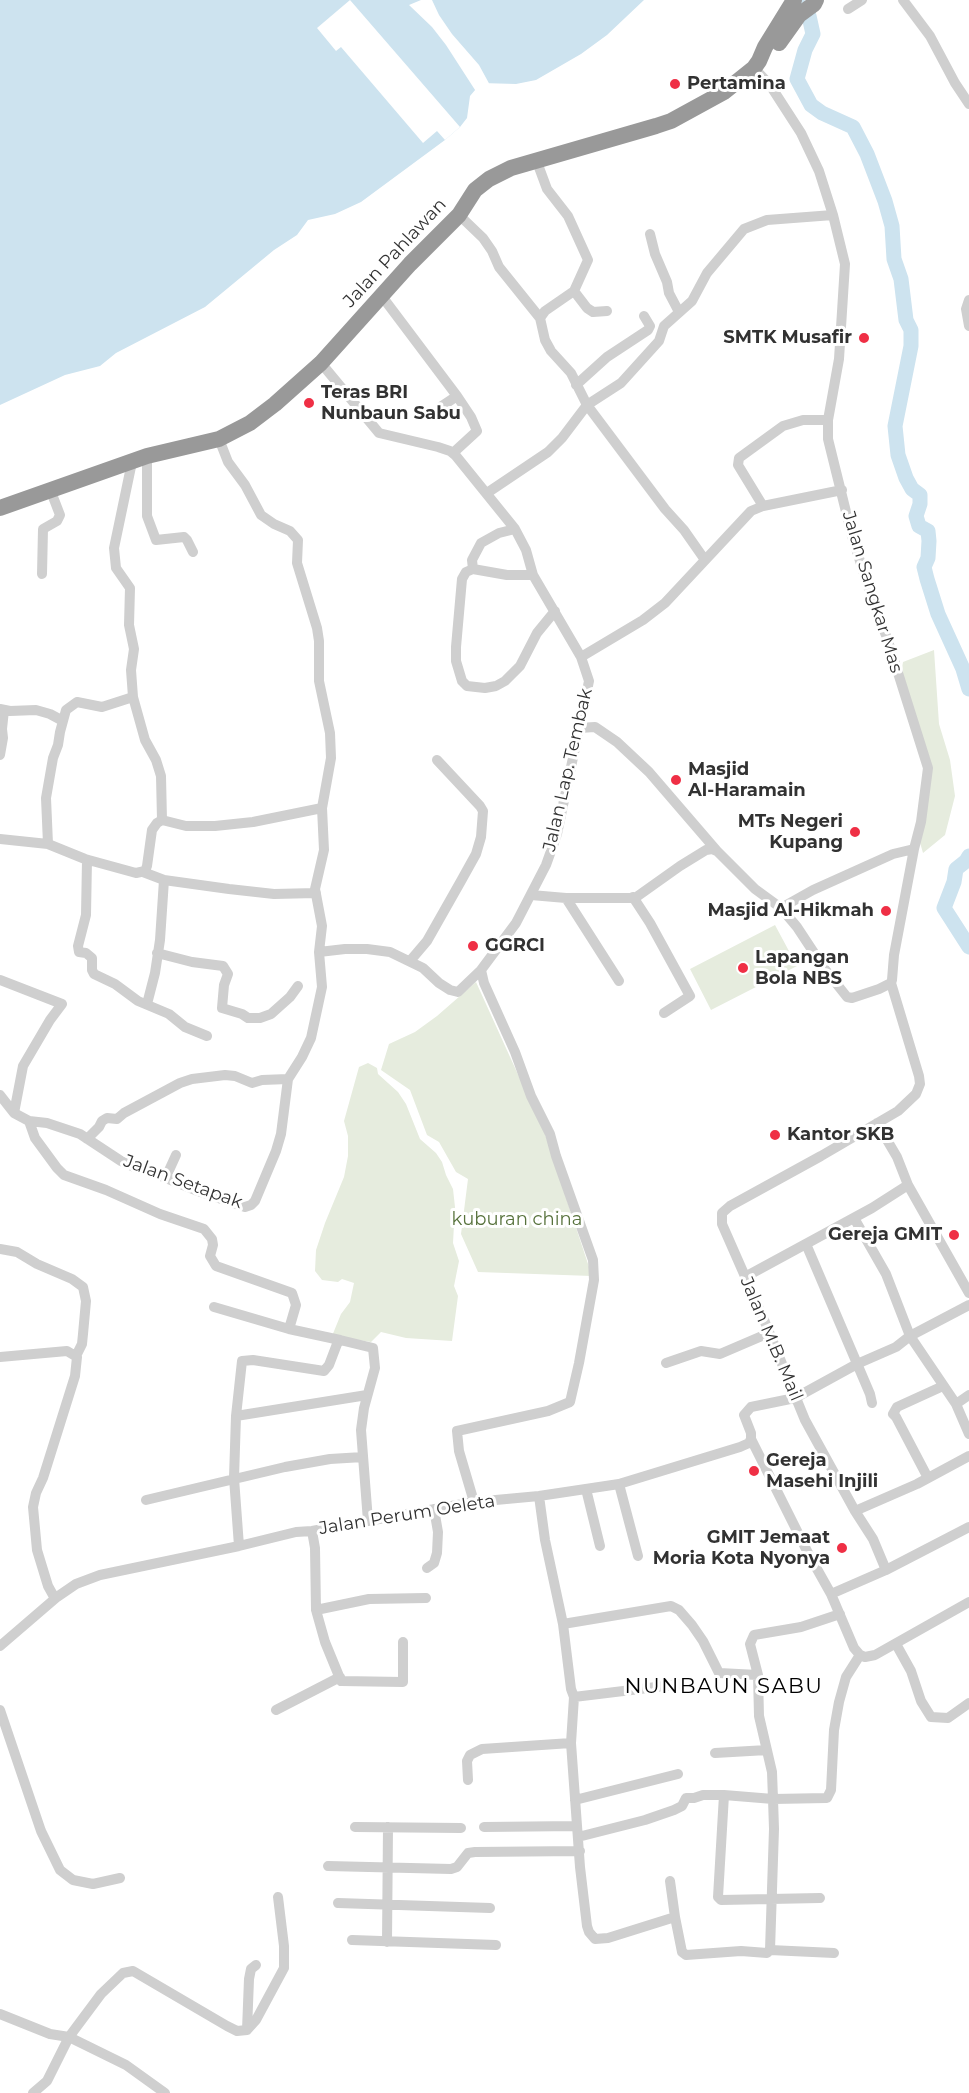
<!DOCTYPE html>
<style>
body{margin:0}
canvas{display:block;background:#fff}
</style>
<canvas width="969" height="2093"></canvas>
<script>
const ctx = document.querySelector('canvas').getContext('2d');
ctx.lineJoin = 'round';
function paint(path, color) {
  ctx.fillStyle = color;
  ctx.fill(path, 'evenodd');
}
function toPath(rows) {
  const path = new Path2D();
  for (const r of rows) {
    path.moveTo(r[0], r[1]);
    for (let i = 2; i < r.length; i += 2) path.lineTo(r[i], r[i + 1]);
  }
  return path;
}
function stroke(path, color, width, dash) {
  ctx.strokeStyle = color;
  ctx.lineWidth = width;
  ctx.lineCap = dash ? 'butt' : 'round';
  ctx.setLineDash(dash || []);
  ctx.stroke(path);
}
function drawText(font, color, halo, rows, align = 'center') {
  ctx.font = font + ' Montserrat,sans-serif';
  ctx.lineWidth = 6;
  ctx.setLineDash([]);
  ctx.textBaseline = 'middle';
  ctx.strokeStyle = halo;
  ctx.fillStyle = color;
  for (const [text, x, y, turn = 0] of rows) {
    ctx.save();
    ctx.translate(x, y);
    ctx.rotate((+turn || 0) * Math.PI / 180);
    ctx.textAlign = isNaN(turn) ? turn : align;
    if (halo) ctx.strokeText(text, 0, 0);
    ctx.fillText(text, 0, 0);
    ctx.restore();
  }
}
const green = toPath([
 [934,650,939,724,950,760,955,796,945,835,923,853,917,832,925,780,923,740,904,684,902,668,903,662],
 [775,925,797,966,711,1010,690,969],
 [476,982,545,1134,592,1276,478,1272,461,1234,468,1179,456,1172,439,1142,427,1135,410,1090,381,1070,389,1044,415,1032,437,1016],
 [368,1063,377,1068,378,1074,398,1092,406,1104,420,1139,436,1153,442,1162,446,1175,453,1189,455,1207,453,1243,459,1261,454,1286,458,1296,452,1341,406,1338,381,1332,371,1342,332,1336,341,1314,350,1302,354,1283,342,1279,338,1282,322,1280,315,1271,316,1250,325,1223,344,1177,348,1156,348,1136,344,1121,359,1067]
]);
const water = toPath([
 [0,0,644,0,607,35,581,54,536,80,516,84,481,83,470,96,467,118,460,127,445,140,361,202,335,214,308,220,297,235,274,250,205,307,116,353,100,366,65,375,0,405]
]);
const pier = toPath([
 [350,0,460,127,445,140,437,131,423,143,341,47,336,51,317,28],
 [421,0,432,0,439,15,452,34,479,65,491,87,483,86,477,93,446,45,432,27,409,5]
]);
const river = toPath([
 [796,2,809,16,813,34,805,50,797,79,811,105,822,113,853,127,867,154,885,201,892,226,894,259,901,279,906,320,911,330,911,346,895,426,898,455,906,478,912,489,920,495,920,504,916,516,919,526,928,531,929,541,928,558,924,567,927,579,938,614,963,669,969,689],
 [969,856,966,861,956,869,954,882,944,908,969,947]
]);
const minor = toPath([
 [903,0,930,36,955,83,969,104],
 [848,9,862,0],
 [537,162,547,189,568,216,588,260,574,291,545,311,540,318,545,340,551,351,571,373,587,405,665,509,684,530,705,560],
 [459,215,483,238,492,251,499,267,540,318],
 [650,234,655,254,667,282,669,293,679,312],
 [574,291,587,308,593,312,607,311],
 [381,295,457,396,442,406],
 [969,300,966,309,969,326],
 [576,385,607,357,648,330,650,326,644,316],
 [453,453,477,431,471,417,457,396],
 [147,456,147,516,156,540,184,537,187,540,193,552],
 [487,493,548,452,562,438,587,405,621,383,659,341,664,326,692,301,707,273,744,229,767,220,833,215],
 [763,506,738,465,739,458,783,426,803,420,828,420],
 [473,569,472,560,481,543,499,533,515,529],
 [42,574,43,529,57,521,60,515,50,489],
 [533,575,507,575,473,569,466,572,462,579,456,647,456,661,462,681,467,686,485,688,496,686,505,681,520,666,537,633,555,611],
 [581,657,643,620,665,603,751,511,763,506,842,490],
 [0,709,10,711,36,710,50,714,63,721],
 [579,728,595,727,617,742,649,772,717,851],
 [0,755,3,738,2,729,4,710],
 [162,820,186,826,215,826,253,822,322,808],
 [0,839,48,844,85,859,136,873,145,871,147,866,152,830,157,823,162,820,161,776,156,760,145,740,133,697,131,670,134,649,129,625,130,588,116,568,114,548,132,462],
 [48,844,46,798,53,758,58,745,60,732,66,710,77,702,102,707,133,697],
 [87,860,86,915,78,946,79,952,86,953,92,958,92,970,94,974,115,984,138,1001,169,1014,185,1027,207,1036],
 [143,872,164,880,229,889,274,894,316,893],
 [531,895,566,898,635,898,680,866,706,850,712,849,717,851,755,889,781,908,797,927,824,968,847,997,852,998,879,989,891,983,892,980,894,955,914,849,921,822,928,768,887,638,875,608,852,536,828,439,828,420,839,359,845,264,833,215,819,171,801,133,770,85,754,68],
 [633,897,650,923,690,996,664,1013],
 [566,898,619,981],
 [781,908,813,890,893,854,914,849],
 [319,952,345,949,367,949,390,952,423,968,439,983,450,990,458,992,481,970,516,923,546,865,557,834,589,681,581,657,533,575,526,550,515,529,456,456,450,451,438,447,379,433,321,363],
 [157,953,192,962,223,966,228,974,224,985,222,1008,242,1014,248,1018,260,1018,271,1014,290,997,298,986],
 [410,961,427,941,461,881,476,854,481,837,483,811,480,806,437,760],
 [0,980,62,1004,50,1020,23,1066,14,1113],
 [891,983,919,1076,920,1084,916,1094,898,1111,821,1156,730,1206,722,1213,722,1224,762,1315,805,1420,855,1511,873,1539,886,1570,831,1594,854,1648,860,1655,865,1657,875,1655,969,1602],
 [147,1004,155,973,160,940,164,880],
 [0,1095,14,1113,29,1121,47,1123,80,1134,121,1161,136,1168,144,1169,198,1191,245,1207,251,1205,255,1201,276,1151,281,1134,288,1079,302,1057,311,1038,322,987,319,952,322,926,315,889,324,850,322,808,331,758,330,733,319,681,319,641,317,628,297,563,298,540,290,531,274,524,261,515,245,485,228,462,219,439],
 [29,1121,35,1138,57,1168,64,1175,106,1190,160,1214,204,1229,212,1239,213,1245,210,1256,216,1266,292,1293,296,1305,289,1329],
 [877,1123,897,1157,908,1185,969,1293],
 [87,1139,99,1127,102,1121,107,1118,117,1119,124,1113,180,1083,192,1079,225,1075,235,1076,252,1083,262,1080,288,1079],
 [166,1177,176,1155],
 [854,1218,886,1274,910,1336,956,1404],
 [806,1244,870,1394,872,1403],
 [0,1249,17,1252,37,1264,72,1279,83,1287,86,1301,83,1334,82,1344,76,1356],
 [745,1277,872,1208,908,1185],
 [214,1307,289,1329,340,1340],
 [0,1357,67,1351,77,1357,75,1376,43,1478,36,1493,33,1507,37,1550,48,1586,53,1595,57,1597],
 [666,1363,701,1351,720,1354,769,1333],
 [969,1395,956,1404,969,1434],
 [236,1416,367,1395],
 [751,1439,808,1553,831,1594],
 [928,1478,896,1417,893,1414,897,1407,943,1386],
 [619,1484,638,1556],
 [586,1489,600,1546],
 [539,1496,545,1540,563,1624,571,1689,574,1697,571,1743,580,1867,587,1926,589,1932,595,1939,608,1938,675,1917,682,1952,686,1955,741,1951,767,1953,770,1950,774,1829,773,1799,827,1798,831,1790,834,1730,839,1702,846,1677,860,1655],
 [146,1500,285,1467,330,1459,363,1457],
 [474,1502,459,1451,457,1431,548,1411,570,1402,579,1363,594,1280,593,1260,556,1156,550,1134,531,1096,515,1052,484,983,481,970],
 [855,1511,917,1484,969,1456],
 [312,1531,315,1548,316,1610,369,1599,426,1598],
 [239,1546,234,1478,236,1416,242,1361,253,1360,324,1371,329,1365,337,1344,340,1340,373,1348,375,1368,364,1408,361,1430,368,1521],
 [427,1568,434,1563,437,1553,438,1532,434,1509],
 [886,1570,969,1527],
 [316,1610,325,1642,341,1681,403,1682,403,1642],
 [563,1624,671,1606,679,1610,692,1625,703,1641,719,1673,758,1675,750,1644,754,1635,801,1627,840,1614],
 [896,1644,911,1671,921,1701,931,1717,948,1718,969,1703],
 [0,1646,57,1597,76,1584,100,1575,239,1546,296,1532,312,1531,474,1502,539,1496,619,1484,740,1447,749,1443,751,1439,751,1433,744,1415,751,1407,795,1398,857,1364,896,1347,910,1336,969,1305],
 [574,1697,681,1684],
 [0,1710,41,1831,60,1870,73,1880,93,1884,120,1878],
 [276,1710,340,1677],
 [715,1753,767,1750],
 [468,1780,467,1761,470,1755,482,1749,571,1743],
 [724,1795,718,1897,721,1900,820,1898],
 [575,1800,678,1774],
 [355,1827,461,1828],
 [484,1827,577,1826],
 [578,1837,645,1820,674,1810,682,1806,686,1798,694,1798,703,1795,724,1795,773,1799,772,1772,759,1716,758,1675],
 [328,1866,451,1869,457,1867,468,1853,475,1852,580,1851],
 [670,1881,675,1917],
 [338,1903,490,1908],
 [352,1940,496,1945],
 [387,1942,388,1827],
 [770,1950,834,1953],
 [256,1965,251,1969,249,1979,247,2030,256,2020,284,1968,284,1946,278,1897],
 [0,2014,50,2034,69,2037,126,2065,165,2093],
 [33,2093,47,2081,69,2037,101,1994,123,1973,133,1971,227,2026,237,2031,247,2030]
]);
const highway = toPath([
 [779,43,799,15,814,4,816,0],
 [0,508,147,456,219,439,250,423,275,404,321,363,410,264,459,215,475,190,489,179,511,168,656,126,671,121,724,92,754,68,759,61,765,47,794,0]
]);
const markers = [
 [675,84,6,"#ef2f45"],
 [864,338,6,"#ef2f45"],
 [309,403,6,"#ef2f45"],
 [676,780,6,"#ef2f45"],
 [855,832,6,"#ef2f45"],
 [886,911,6,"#ef2f45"],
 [473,946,6,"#ef2f45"],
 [743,968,6,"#ef2f45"],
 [775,1135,6,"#ef2f45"],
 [954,1235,6,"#ef2f45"],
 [754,1471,6,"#ef2f45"],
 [842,1548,6,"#ef2f45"]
];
const poiNames = [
 ["Pertamina",687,84],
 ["SMTK Musafir",852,338,"right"],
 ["Teras BRI",321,393],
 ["Nunbaun Sabu",321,414],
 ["Masjid",688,770],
 ["Al-Haramain",688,791],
 ["MTs Negeri",843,822,"right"],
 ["Kupang",843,843,"right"],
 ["Masjid Al-Hikmah",874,911,"right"],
 ["GGRCI",485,946],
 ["Lapangan",755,958],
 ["Bola NBS",755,979],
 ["Kantor SKB",787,1135],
 ["Gereja GMIT",942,1235,"right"],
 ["Gereja",766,1461],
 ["Masehi Injili",766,1482],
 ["GMIT Jemaat",830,1538,"right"],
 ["Moria Kota Nyonya",830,1559,"right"]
];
const streetNames = [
 ["Jalan Pahlawan",395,253,-47],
 ["Jalan Sangkar Mas",872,592,73],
 ["Jalan Lap. Tembak",568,770,-77],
 ["Jalan Setapak",183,1182,20],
 ["Jalan M.B. Mail",771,1339,67],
 ["Jalan Perum Oeleta",407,1515,-9]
];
const parkNames = [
 ["kuburan china",517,1220]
];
const quarterNames = [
 ["NUNBAUN SABU",724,1687]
];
paint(green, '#e6ecde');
paint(water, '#cde3ef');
paint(pier, '#fff');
stroke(river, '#cde3ef', 15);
stroke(minor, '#cfcfcf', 10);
stroke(highway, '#999', 16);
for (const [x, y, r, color] of markers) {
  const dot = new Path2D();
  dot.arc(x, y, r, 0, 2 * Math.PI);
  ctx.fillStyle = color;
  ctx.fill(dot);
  stroke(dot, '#fff', 2);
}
drawText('bold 18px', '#323232', '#fff', poiNames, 'left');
drawText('18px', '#323232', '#fff', streetNames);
drawText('18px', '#57723c', '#fff', parkNames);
ctx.letterSpacing = '1.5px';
drawText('21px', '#000', '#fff', quarterNames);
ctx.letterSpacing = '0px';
</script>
